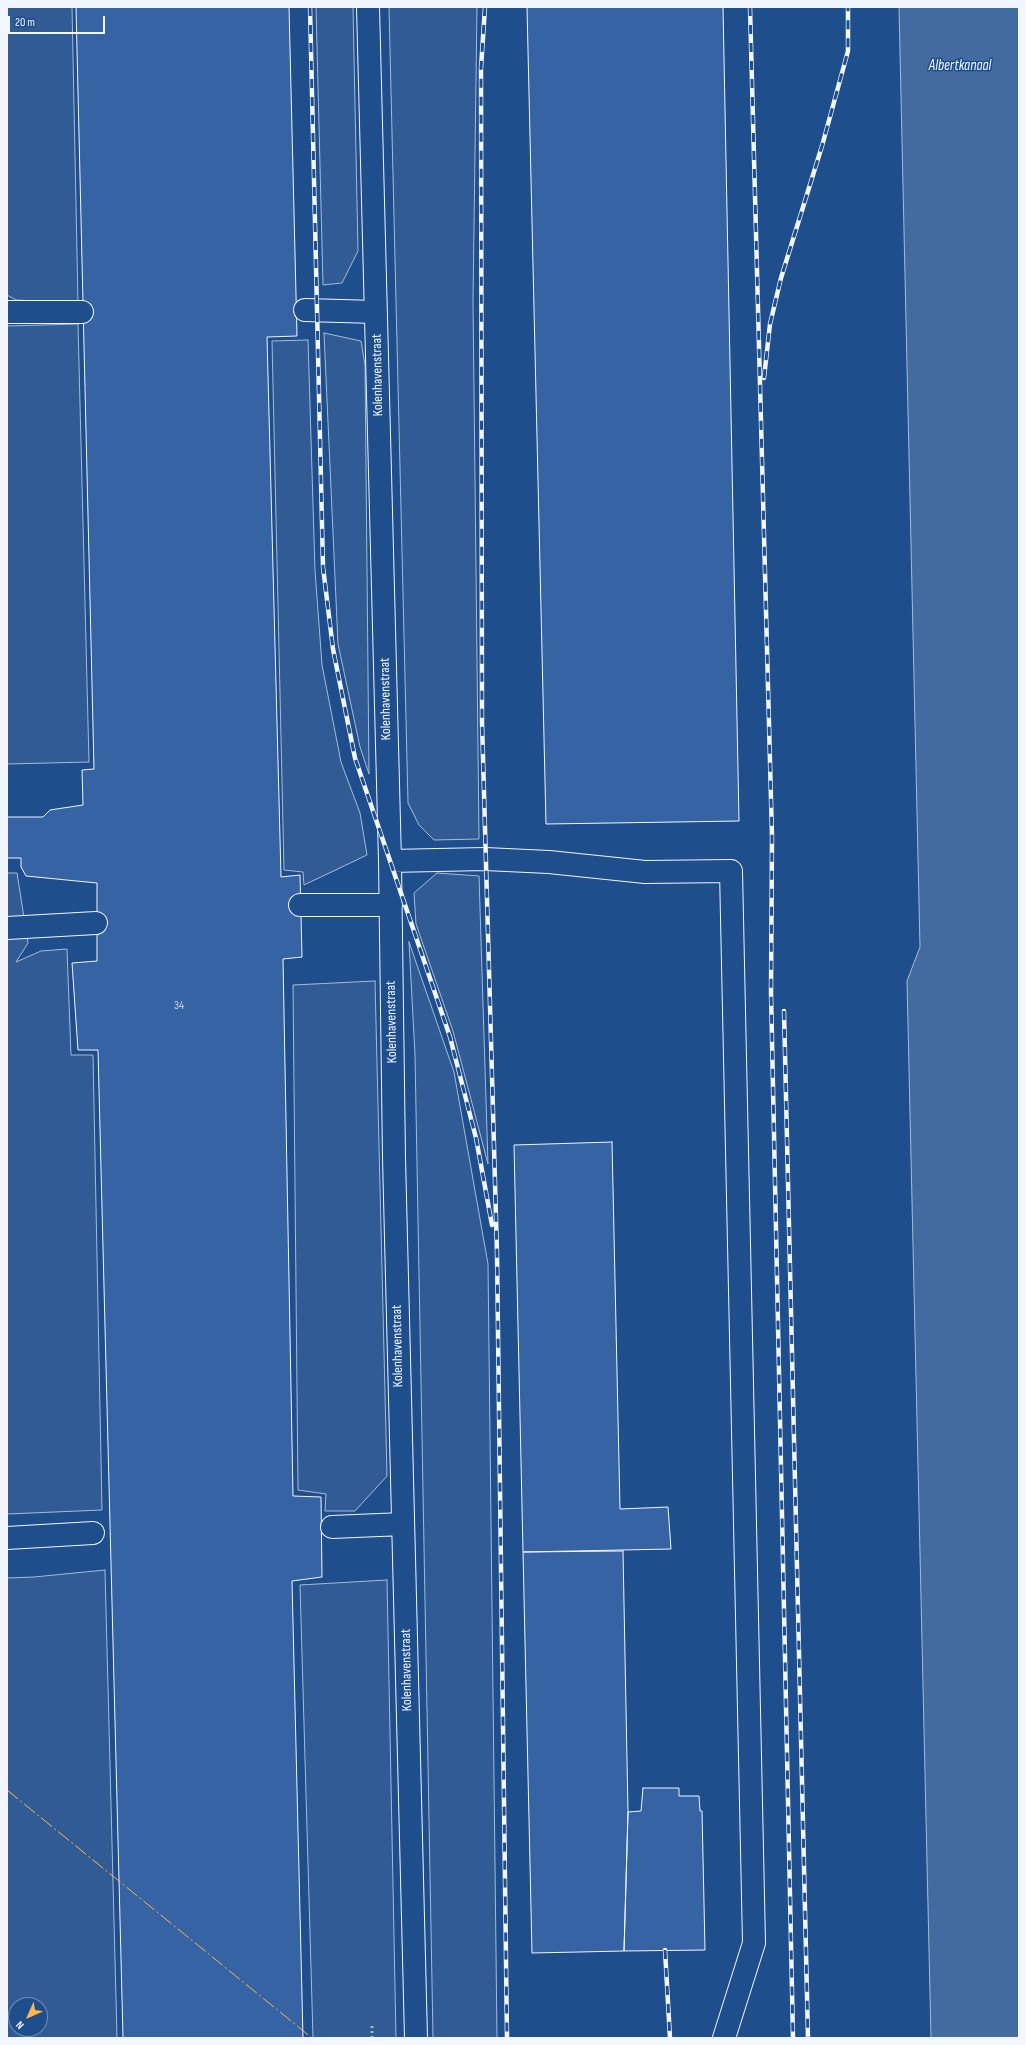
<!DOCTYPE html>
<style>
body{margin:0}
#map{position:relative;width:1026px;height:2045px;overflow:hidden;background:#1f4e8c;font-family:"Sofia Sans Condensed",sans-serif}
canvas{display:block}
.frame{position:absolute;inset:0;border:8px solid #f2f6ff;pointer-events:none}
.north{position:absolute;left:8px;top:1997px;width:40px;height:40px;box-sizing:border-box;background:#1f4e8c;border:1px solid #7391ba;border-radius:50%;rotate:225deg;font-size:11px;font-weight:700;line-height:16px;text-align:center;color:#f2f6ff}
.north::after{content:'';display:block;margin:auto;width:14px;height:18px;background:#ffb74d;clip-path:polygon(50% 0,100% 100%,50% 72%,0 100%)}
.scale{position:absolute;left:8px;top:16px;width:97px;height:18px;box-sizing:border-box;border:2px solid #f2f6ff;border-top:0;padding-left:5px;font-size:12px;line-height:14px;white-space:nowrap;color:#f2f6ff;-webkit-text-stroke:3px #1f4e8c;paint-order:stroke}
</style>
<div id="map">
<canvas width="1026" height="2045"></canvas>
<div class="frame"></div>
<div class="north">N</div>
<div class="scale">20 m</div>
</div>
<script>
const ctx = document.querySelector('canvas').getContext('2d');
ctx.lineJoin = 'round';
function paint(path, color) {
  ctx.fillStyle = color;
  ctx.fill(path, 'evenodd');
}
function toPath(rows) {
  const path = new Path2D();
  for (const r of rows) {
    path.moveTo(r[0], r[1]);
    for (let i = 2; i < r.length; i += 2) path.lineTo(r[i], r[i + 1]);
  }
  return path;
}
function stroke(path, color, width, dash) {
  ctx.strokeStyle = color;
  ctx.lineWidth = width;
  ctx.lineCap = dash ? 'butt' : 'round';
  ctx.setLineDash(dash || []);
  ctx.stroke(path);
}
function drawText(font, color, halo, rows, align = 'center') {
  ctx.font = font + ' "Sofia Sans Condensed",sans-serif';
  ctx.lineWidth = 3;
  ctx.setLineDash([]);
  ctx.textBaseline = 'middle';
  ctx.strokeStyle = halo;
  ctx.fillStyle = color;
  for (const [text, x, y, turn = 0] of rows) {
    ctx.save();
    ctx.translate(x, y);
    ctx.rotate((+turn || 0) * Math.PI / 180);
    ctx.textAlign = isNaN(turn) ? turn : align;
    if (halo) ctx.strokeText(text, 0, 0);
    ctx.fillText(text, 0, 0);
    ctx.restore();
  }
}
const built = toPath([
 [7,7,72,7,78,303,16,300,7,295,7,7],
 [316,7,353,7,358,251,342,283,323,285,316,7],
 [389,7,477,7,473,301,479,839,434,840,419,825,408,803,389,7],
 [78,324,89,762,7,764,7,326,78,324],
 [324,333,361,341,365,365,369,774,360,747,338,644,324,333],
 [308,340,315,570,322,665,341,762,360,813,367,855,304,885,303,872,284,870,272,341,308,340],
 [7,873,17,873,28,943,16,962,41,951,67,949,71,1055,93,1055,102,1510,7,1514,7,873],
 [437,873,479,876,488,1164,453,1031,416,924,414,893,437,873],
 [409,942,454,1072,488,1264,497,2038,433,2038,415,1055,409,942],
 [375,981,387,1476,355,1511,325,1511,326,1494,298,1490,293,985,375,981],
 [105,1570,117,2038,7,2038,7,1578,34,1577,105,1570],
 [16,2005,40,2005,40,2029,16,2029,16,2005],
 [387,1580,396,2038,313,2038,300,1585,387,1580]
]);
const water = toPath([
 [899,7,1019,7,1019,2038,931,2038,907,981,920,947,899,7]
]);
const building = toPath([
 [76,7,289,7,297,336,267,337,281,877,300,875,302,957,283,959,293,1496,321,1497,322,1577,292,1581,303,2038,123,2038,98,1050,78,1050,72,963,97,961,97,883,26,876,21,867,21,858,7,858,7,817,43,817,50,810,83,805,82,770,94,769,76,7],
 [527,7,723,7,739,821,546,824,527,7],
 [612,1142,620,1509,668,1507,671,1549,523,1552,514,1145,612,1142],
 [623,1551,628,1812,624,1951,532,1953,523,1552,623,1551],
 [643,1788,679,1788,679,1796,699,1796,700,1811,702,1811,705,1950,624,1951,628,1812,641,1811,643,1788]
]);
const minor = toPath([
 [368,7,390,861,394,1158,416,2038],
 [305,310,376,312],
 [7,312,82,312],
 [390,861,485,859,549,862,645,872,731,871,754,1943,724,2038],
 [300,905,391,905],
 [7,928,96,923],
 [332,1527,403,1524],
 [7,1538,93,1533]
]);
const rail = toPath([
 [310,7,323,567,333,649,355,758,450,1037,476,1138,492,1225],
 [485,7,481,68,482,722,497,1253,507,2038],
 [750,7,772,837,771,992,793,2038],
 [764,378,770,324,781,278,822,146,848,51,848,7],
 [784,1011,808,2038],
 [665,1950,670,2038]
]);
const hedge = toPath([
 [372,2038,372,2023]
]);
const power = toPath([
 [7,1790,312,2038]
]);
const numberNames = [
 ["34",179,1006]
];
const streetNames = [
 ["Kolenhavenstraat",378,375,-91],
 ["Kolenhavenstraat",386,699,-91],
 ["Kolenhavenstraat",392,1022,-91],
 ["Kolenhavenstraat",398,1346,-91],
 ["Kolenhavenstraat",407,1670,-91]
];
const waterNames = [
 ["Albertkanaal",960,66]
];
paint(built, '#305b95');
stroke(built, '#a8bbd7', 1);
paint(water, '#446ba0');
stroke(water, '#a8bbd7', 1);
paint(building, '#3563a3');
stroke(building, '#f2f6ff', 1);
stroke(minor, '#f2f6ff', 24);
stroke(minor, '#1f4e8c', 22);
stroke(rail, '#f2f6ff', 4.5);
stroke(rail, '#1f4e8c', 3, [9]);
stroke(hedge, '#97c8a6', 3, [2, 3]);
stroke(power, '#ffb74d', 1, [14, 3, 2, 3]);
drawText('12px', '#c3d1e8', null, numberNames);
drawText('14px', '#f2f6ff', '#1f4e8c', streetNames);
drawText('italic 15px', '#f2f6ff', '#1f4e8c', waterNames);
</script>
